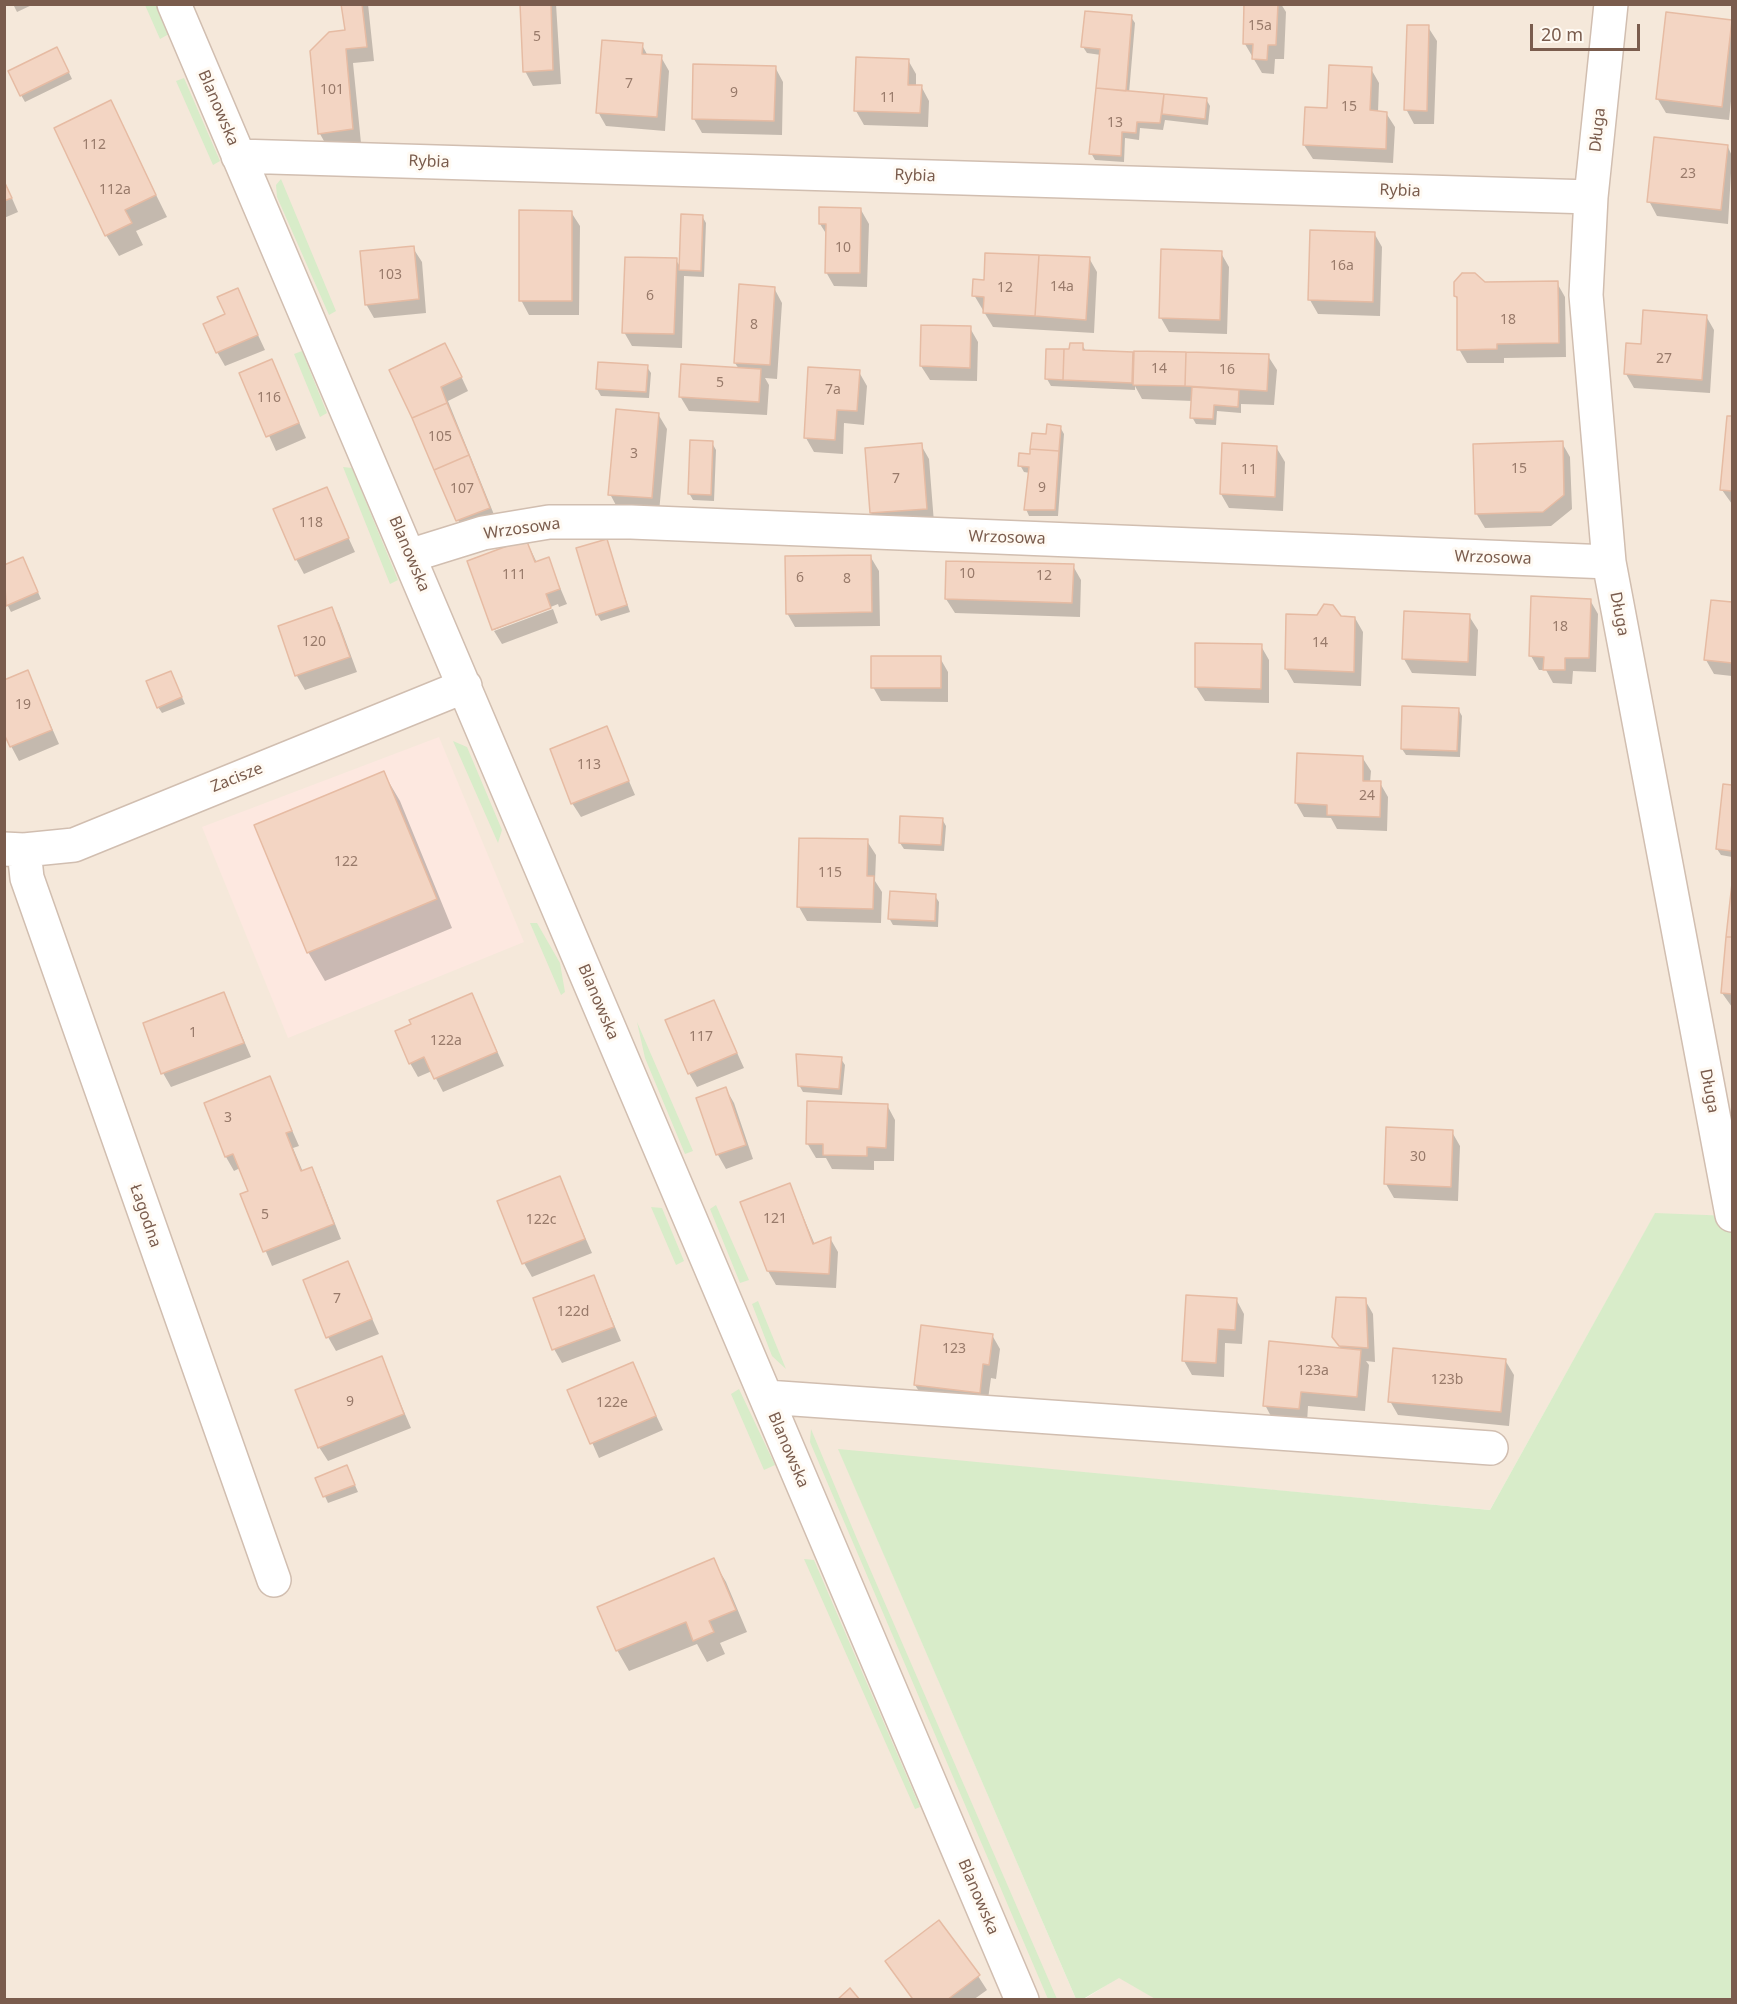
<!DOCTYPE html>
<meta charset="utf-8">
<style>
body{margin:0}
#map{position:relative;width:1737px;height:2004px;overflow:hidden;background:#fdf6ec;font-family:"Noto Sans",sans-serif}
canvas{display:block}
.frame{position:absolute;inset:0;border:6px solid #7a5c4d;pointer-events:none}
.scale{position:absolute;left:1530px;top:24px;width:110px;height:27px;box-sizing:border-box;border:3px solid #7a5c4d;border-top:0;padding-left:8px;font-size:18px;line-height:21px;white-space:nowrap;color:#7a5c4d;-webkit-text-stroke:4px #fffaf3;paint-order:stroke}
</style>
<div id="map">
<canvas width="1737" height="2004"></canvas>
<div class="frame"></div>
<div class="scale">20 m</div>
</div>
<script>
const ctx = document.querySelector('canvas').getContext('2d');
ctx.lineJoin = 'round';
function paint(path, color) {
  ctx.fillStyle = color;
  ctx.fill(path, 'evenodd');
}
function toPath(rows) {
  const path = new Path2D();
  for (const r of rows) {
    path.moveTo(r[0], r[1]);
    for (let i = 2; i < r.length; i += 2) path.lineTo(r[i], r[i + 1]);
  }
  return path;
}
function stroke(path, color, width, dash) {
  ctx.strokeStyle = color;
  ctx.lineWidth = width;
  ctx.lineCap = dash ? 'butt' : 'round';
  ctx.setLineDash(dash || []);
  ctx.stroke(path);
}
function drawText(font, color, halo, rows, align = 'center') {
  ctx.font = font + ' "Noto Sans",sans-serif';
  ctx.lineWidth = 6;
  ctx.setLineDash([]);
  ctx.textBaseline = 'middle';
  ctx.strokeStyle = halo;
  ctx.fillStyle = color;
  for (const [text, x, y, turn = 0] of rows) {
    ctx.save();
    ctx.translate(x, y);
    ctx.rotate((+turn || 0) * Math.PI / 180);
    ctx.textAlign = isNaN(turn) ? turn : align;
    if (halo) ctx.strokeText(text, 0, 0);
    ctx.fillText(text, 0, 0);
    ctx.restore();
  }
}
const residential = toPath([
 [5,5,1732,5,1732,1216,1655,1214,1490,1510,839,1450,1076,1999,5,2000],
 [1119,1977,1156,1999,1083,2000]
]);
const commercial = toPath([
 [439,737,524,942,288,1038,202,827]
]);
const green = toPath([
 [145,5,157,5,169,34,160,39],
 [184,78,220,161,213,165,176,81],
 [281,179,336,311,329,315,277,197,276,185],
 [302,351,327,413,320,417,294,354],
 [343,467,352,468,398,580,390,584],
 [453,741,467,747,502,830,498,843],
 [530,923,537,923,560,963,565,992,561,995],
 [637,1022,693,1151,685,1154,645,1058],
 [716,1205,749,1280,740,1283,710,1209],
 [651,1207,662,1208,684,1261,676,1265],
 [1655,1213,1732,1216,1732,1999,1157,2000,1119,1978,1083,1999,1076,1999,838,1449,1490,1510],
 [758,1301,786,1369,772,1356,752,1304],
 [739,1389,775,1465,764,1470,731,1394],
 [811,1429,857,1539,1057,1999,1048,1999,810,1442],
 [804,1559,814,1560,920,1807,915,1809]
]);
const shadow = toPath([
 [13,4,34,4,17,12],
 [343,4,368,4,374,61,353,63,361,143,328,148,320,134,346,31],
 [522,4,556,4,561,84,533,86,525,71],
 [1246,4,1281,4,1286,12,1284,59,1275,59,1274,74,1262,73,1245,44],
 [1131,17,1135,23,1129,93,1206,99,1210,106,1208,125,1165,120,1163,130,1140,128,1139,140,1125,138,1124,162,1095,160,1091,153,1101,55,1087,53,1083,47],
 [1731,21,1732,92,1729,120,1666,113,1657,98],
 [1428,27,1437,41,1434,124,1414,124,1406,109],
 [642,45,648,56,661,57,669,71,665,131,606,126,598,112],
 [61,56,72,79,25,102,21,95],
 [908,60,916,74,916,86,921,86,929,101,928,127,864,125,856,111],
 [775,67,783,82,782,135,702,133,694,119],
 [1371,69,1379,83,1378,112,1386,113,1395,127,1393,163,1313,159,1304,145,1306,108,1328,109],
 [110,102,167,217,136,231,143,245,119,256,106,235],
 [1728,147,1732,156,1728,224,1657,216,1649,201],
 [4,180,18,212,4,218],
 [861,210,869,224,867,287,834,286,826,272,827,235,820,224],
 [571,212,580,226,579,315,529,315,521,300],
 [702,216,706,223,704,277,684,276,682,348,632,346,624,332,676,260,681,268],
 [1374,233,1382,247,1380,316,1318,314,1310,300],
 [413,248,422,262,426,313,374,318,366,304],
 [1221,253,1229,267,1227,334,1169,332,1161,318],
 [1089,258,1097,272,1094,333,993,327,974,295,986,281],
 [1557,283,1565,297,1566,357,1504,358,1504,363,1467,363,1459,349,1458,301,1455,295,1484,284],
 [774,288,782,303,777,379,765,378,769,385,767,415,689,411,680,396,739,369,735,363],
 [237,290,265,350,225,366,217,352],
 [1706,316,1714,330,1710,393,1634,388,1626,374,1642,346],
 [970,328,978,342,977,381,930,380,921,366],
 [1082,345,1086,351,1132,354,1135,359,1268,356,1277,370,1274,405,1241,404,1241,413,1217,411,1216,425,1196,424,1192,417,1193,401,1142,399,1135,386,1135,390,1051,386,1047,379,1071,351],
 [453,359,468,391,448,401,497,522,465,535,391,371],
 [272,361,306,438,276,451,241,374],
 [647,367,651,373,649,398,601,396,597,389],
 [859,372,867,386,864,425,844,423,843,454,814,452,806,438],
 [658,414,667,429,659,512,618,509,610,494],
 [1729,418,1732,418,1732,504,1722,490],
 [1060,427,1064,434,1058,516,1029,516,1026,509,1030,473,1024,472,1020,465,1048,435],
 [712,443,716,450,714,501,693,500,689,493],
 [1562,443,1570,457,1572,509,1551,526,1485,528,1476,513],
 [921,445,929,459,934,523,879,527,871,513,866,449],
 [1276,447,1285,462,1283,511,1229,508,1221,494],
 [326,489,355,552,304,574,296,559],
 [526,540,537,563,548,559,567,604,559,607,558,604,494,630,469,562],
 [606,541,630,612,601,621,597,614],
 [870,556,879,571,880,626,795,627,787,613],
 [26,565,41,599,11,612,4,598,4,566],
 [1073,566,1081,580,1080,617,955,613,946,599],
 [1590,600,1598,614,1596,672,1573,671,1572,684,1553,683,1546,670,1539,670,1531,656],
 [1712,601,1732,604,1732,676,1714,674,1706,660],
 [331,609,339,623,357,672,305,690,297,676,280,627],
 [553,609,558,623,502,644,494,631],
 [1469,616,1478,630,1476,676,1412,673,1404,659],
 [1340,617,1355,618,1363,632,1361,686,1294,683,1286,669],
 [1197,644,1261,646,1269,660,1269,703,1205,701,1196,687],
 [940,658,948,672,948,702,881,701,873,687],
 [27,672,59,744,19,761,11,746],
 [171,673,185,704,162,713,158,707],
 [1458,709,1462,716,1460,757,1406,755,1402,749],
 [606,728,635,795,581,817,572,803],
 [1362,757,1371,771,1370,783,1380,783,1388,797,1387,831,1337,829,1331,818,1304,817,1296,803],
 [383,772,400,801,452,928,325,981,308,952],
 [1724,785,1732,786,1732,857,1721,855,1717,849],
 [942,819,946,826,944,851,904,849,900,843],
 [867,841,876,855,875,881,882,892,881,923,807,921,799,907],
 [935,896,939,902,938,927,893,925,889,918],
 [1732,898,1732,1007,1722,993],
 [224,994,251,1057,171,1087,163,1073],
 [471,995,504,1066,443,1092,432,1071,418,1077,410,1063],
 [714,1002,744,1068,697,1087,689,1073],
 [841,1059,845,1065,842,1095,803,1092,799,1085],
 [269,1078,299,1146,293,1148,303,1172,311,1169,319,1183,341,1239,272,1266,242,1195,250,1192,240,1168,234,1171,226,1157,205,1103],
 [726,1089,734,1103,753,1159,726,1169,718,1155,698,1099],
 [887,1105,895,1120,894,1161,874,1161,874,1170,832,1169,826,1158,816,1158,807,1143],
 [1452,1132,1460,1146,1458,1201,1394,1198,1386,1184],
 [559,1178,592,1253,532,1277,524,1263],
 [790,1185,815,1245,830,1238,838,1252,836,1288,776,1285,768,1271],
 [347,1263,379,1334,336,1351,328,1337],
 [594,1277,621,1341,562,1363,554,1349],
 [1236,1299,1244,1314,1242,1344,1225,1343,1224,1377,1192,1375,1184,1361],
 [1365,1300,1373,1314,1375,1362,1366,1361,1369,1365,1365,1411,1308,1406,1307,1423,1273,1420,1265,1405,1341,1349,1333,1337],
 [992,1335,1000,1349,996,1379,991,1378,987,1406,924,1399,915,1385],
 [381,1358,411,1428,328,1461,319,1447],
 [1505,1360,1514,1375,1509,1426,1398,1415,1390,1401],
 [632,1364,663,1430,599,1458,569,1391],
 [347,1467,358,1492,328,1503,317,1479],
 [713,1560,726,1582,747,1632,720,1643,725,1654,707,1662,697,1644,629,1671,617,1650],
 [887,1961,978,1976,987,1990,973,2000,913,2000]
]);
const building = toPath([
 [341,4,362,4,367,47,346,49,353,129,318,134,310,51,329,32,345,30,341,4],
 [520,4,551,4,553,70,523,72,520,4],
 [1244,4,1278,4,1276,45,1268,45,1267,60,1252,59,1253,44,1243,44,1244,4],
 [1085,11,1132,15,1126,91,1096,88,1100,49,1081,47,1085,11],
 [1666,12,1732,20,1722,107,1656,99,1666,12],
 [1407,25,1429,25,1427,111,1404,110,1407,25],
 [602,40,643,43,642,54,662,55,657,117,596,113,602,40],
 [57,47,69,72,20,96,8,71,57,47],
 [856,57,909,59,908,85,922,85,920,113,854,111,856,57],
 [693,64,776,66,774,121,692,119,693,64],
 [1329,65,1372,67,1370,110,1387,112,1386,149,1303,145,1305,107,1327,108,1329,65],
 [1096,88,1164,94,1160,123,1137,122,1136,133,1122,132,1121,156,1089,154,1096,88],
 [1164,94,1207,98,1205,119,1162,114,1164,94],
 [111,100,156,195,125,210,132,223,105,236,54,128,111,100],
 [1654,137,1728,145,1721,210,1647,202,1654,137],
 [4,181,12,198,4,201,4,181],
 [819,207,861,208,860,273,825,273,826,224,819,224,819,207],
 [519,210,572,211,572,301,519,301,519,210],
 [681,214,703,215,701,271,679,270,681,214],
 [1310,230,1375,232,1373,302,1308,300,1310,230],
 [414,246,419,299,365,305,360,251,414,246],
 [1161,249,1222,251,1220,320,1159,318,1161,249],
 [985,253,1039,255,1035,316,983,313,984,297,972,296,973,279,984,280,985,253],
 [1039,255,1090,257,1086,320,1035,316,1039,255],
 [625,257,677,258,674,334,622,333,625,257],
 [1462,273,1475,273,1485,282,1558,281,1559,343,1497,344,1497,349,1457,350,1457,297,1454,296,1454,282,1462,273],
 [739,284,775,287,770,365,734,363,739,284],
 [238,288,258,335,216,353,203,324,225,314,217,297,238,288],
 [1643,310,1707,315,1702,380,1624,374,1626,343,1641,344,1643,310],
 [921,325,971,326,970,368,920,366,921,325],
 [445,343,462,377,441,387,447,403,412,418,389,370,445,343],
 [1070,343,1083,343,1083,350,1133,352,1132,383,1063,380,1064,349,1069,349,1070,343],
 [1046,349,1064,349,1063,380,1045,379,1046,349],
 [1134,351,1186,352,1185,386,1133,385,1134,351],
 [1186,352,1269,354,1267,391,1185,386,1186,352],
 [272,359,299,423,266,437,239,373,272,359],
 [598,362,648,365,646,392,596,389,598,362],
 [681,364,761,369,759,402,679,397,681,364],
 [808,367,860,370,857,411,837,410,835,440,804,438,808,367],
 [1192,387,1239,390,1238,407,1214,405,1213,419,1190,418,1192,387],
 [447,403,469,455,434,470,412,418,447,403],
 [616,409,659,413,652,498,608,495,616,409],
 [1727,416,1732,416,1732,491,1720,490,1727,416],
 [1047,424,1061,426,1059,451,1030,449,1032,433,1046,434,1047,424],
 [690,440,713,441,711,495,688,494,690,440],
 [1563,441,1564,495,1543,512,1475,514,1473,444,1563,441],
 [922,443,927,509,870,513,865,448,922,443],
 [1222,443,1277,446,1275,497,1220,494,1222,443],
 [1030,449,1059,451,1055,510,1024,510,1029,467,1018,466,1019,453,1030,454,1030,449],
 [469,455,490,508,456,521,434,470,469,455],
 [327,487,349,538,295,560,273,509,327,487],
 [526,539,535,562,549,557,560,589,546,594,551,608,492,630,467,561,526,539],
 [607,539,627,605,596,615,576,548,607,539],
 [871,555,872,612,786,614,785,556,871,555],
 [23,557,38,592,6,606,4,565,23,557],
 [946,561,1074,564,1072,603,945,599,946,561],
 [1531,596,1591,599,1589,658,1565,658,1565,670,1543,670,1544,657,1529,656,1531,596],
 [1711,600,1732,602,1732,663,1704,660,1711,600],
 [1324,604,1333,605,1341,616,1355,617,1354,672,1285,669,1286,614,1317,615,1324,604],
 [332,607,350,657,295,676,278,626,332,607],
 [1404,611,1470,614,1468,662,1402,659,1404,611],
 [1195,643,1262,644,1261,689,1195,687,1195,643],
 [871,656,941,656,941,688,871,688,871,656],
 [28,670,52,730,10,747,4,734,4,680,28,670],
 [171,671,182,697,157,708,146,681,171,671],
 [1402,706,1459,708,1457,751,1401,749,1402,706],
 [607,726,629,781,571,804,550,749,607,726],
 [1297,753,1363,756,1363,781,1381,781,1380,817,1327,815,1327,805,1295,803,1297,753],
 [384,771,437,899,307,953,254,825,384,771],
 [1723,784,1732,785,1732,851,1716,849,1723,784],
 [900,816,943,818,941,845,899,843,900,816],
 [799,838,868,839,867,876,874,876,873,909,797,907,799,838],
 [1732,883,1732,937,1726,937,1732,883],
 [890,891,936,894,935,921,888,919,890,891],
 [1726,937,1732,937,1732,994,1721,993,1726,937],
 [224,992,244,1043,161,1074,143,1023,224,992],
 [472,993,497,1052,434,1079,424,1057,409,1064,395,1031,411,1024,409,1020,472,993],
 [714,1000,737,1053,688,1074,665,1020,714,1000],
 [796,1054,842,1057,839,1089,798,1086,796,1054],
 [270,1076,292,1131,286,1133,301,1171,312,1167,334,1224,263,1252,240,1194,248,1191,233,1154,225,1157,204,1103,270,1076],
 [726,1087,746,1145,716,1155,696,1098,726,1087],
 [807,1101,888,1104,886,1148,867,1147,867,1156,823,1155,823,1144,806,1144,807,1101],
 [1386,1127,1453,1130,1451,1187,1384,1184,1386,1127],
 [560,1176,585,1239,522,1264,497,1201,560,1176],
 [790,1183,813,1244,831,1237,829,1274,767,1271,740,1202,790,1183],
 [348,1261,372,1319,326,1338,303,1280,348,1261],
 [594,1275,614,1327,552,1350,533,1298,594,1275],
 [1186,1295,1237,1298,1235,1330,1218,1329,1216,1363,1182,1361,1186,1295],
 [1336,1297,1366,1298,1368,1348,1339,1346,1332,1337,1336,1297],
 [921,1325,993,1334,989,1365,983,1364,980,1393,914,1385,921,1325],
 [1269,1341,1361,1350,1357,1397,1301,1392,1299,1409,1263,1406,1269,1341],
 [1393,1348,1506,1359,1501,1412,1388,1402,1393,1348],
 [382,1356,404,1414,318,1448,295,1390,382,1356],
 [633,1362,656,1416,590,1444,567,1390,633,1362],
 [347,1465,355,1485,323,1497,315,1478,347,1465],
 [714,1558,736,1610,709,1621,714,1632,693,1641,686,1622,616,1651,597,1607,714,1558],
 [939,1920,980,1975,947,2000,910,2000,912,1998,885,1961,939,1920],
 [850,1988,860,2000,837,2000,850,1988]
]);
const minor = toPath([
 [174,4,1022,2000],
 [1611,4,1591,197,1586,295,1609,562,1732,1215],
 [238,156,1591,197],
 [409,556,483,533,549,522,631,522,1609,562],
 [4,849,24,850,74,845,465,686],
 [24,850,27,878,274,1580],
 [766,1397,1491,1448]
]);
const numberNames = [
 ["15a",1260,26],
 ["5",537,37],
 ["7",629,84],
 ["101",332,90],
 ["9",734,93],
 ["11",888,98],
 ["15",1349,107],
 ["13",1115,123],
 ["112",94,145],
 ["23",1688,174],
 ["112a",115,190],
 ["10",843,248],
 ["16a",1342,266],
 ["103",390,275],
 ["14a",1062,287],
 ["12",1005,288],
 ["6",650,296],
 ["18",1508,320],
 ["8",754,325],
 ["27",1664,359],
 ["14",1159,369],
 ["16",1227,370],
 ["5",720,383],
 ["7a",833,390],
 ["116",269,398],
 ["105",440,437],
 ["3",634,454],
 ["15",1519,469],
 ["11",1249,470],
 ["7",896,479],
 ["9",1042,488],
 ["107",462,489],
 ["118",311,523],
 ["10",967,574],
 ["111",514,575],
 ["12",1044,576],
 ["6",800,578],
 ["8",847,579],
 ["18",1560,627],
 ["120",314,642],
 ["14",1320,643],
 ["19",23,705],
 ["113",589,765],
 ["24",1367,796],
 ["122",346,862],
 ["115",830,873],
 ["1",193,1033],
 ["117",701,1037],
 ["122a",446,1041],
 ["3",228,1118],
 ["30",1418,1157],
 ["5",265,1215],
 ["121",775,1219],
 ["122c",541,1220],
 ["7",337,1299],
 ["122d",573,1312],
 ["123",954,1349],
 ["123a",1313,1371],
 ["123b",1447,1380],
 ["9",350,1402],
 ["122e",612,1403]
];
const streetNames = [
 ["Blanowska",218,108,67],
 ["Długa",1598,130,-84],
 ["Rybia",429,162,2],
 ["Rybia",915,176,2],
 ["Rybia",1400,191,2],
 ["Wrzosowa",522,529,-8],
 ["Wrzosowa",1007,538,2],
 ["Blanowska",409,554,67],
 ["Wrzosowa",1493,558,2],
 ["Długa",1619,614,79],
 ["Zacisze",237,778,-22],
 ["Blanowska",598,1002,67],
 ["Długa",1709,1091,79],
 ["Łagodna",145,1216,71],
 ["Blanowska",788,1450,67],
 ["Blanowska",978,1897,67]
];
paint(residential, '#f5e8da');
paint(commercial, '#fde8e0');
paint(green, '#d8ecc9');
paint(shadow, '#0003');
paint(building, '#f3d5c3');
stroke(building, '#e6bba3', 1.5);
stroke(minor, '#d1beb0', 36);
stroke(minor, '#fff', 33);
drawText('14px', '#987a6a', null, numberNames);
drawText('16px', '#7a5c4d', '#fffaf3', streetNames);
</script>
